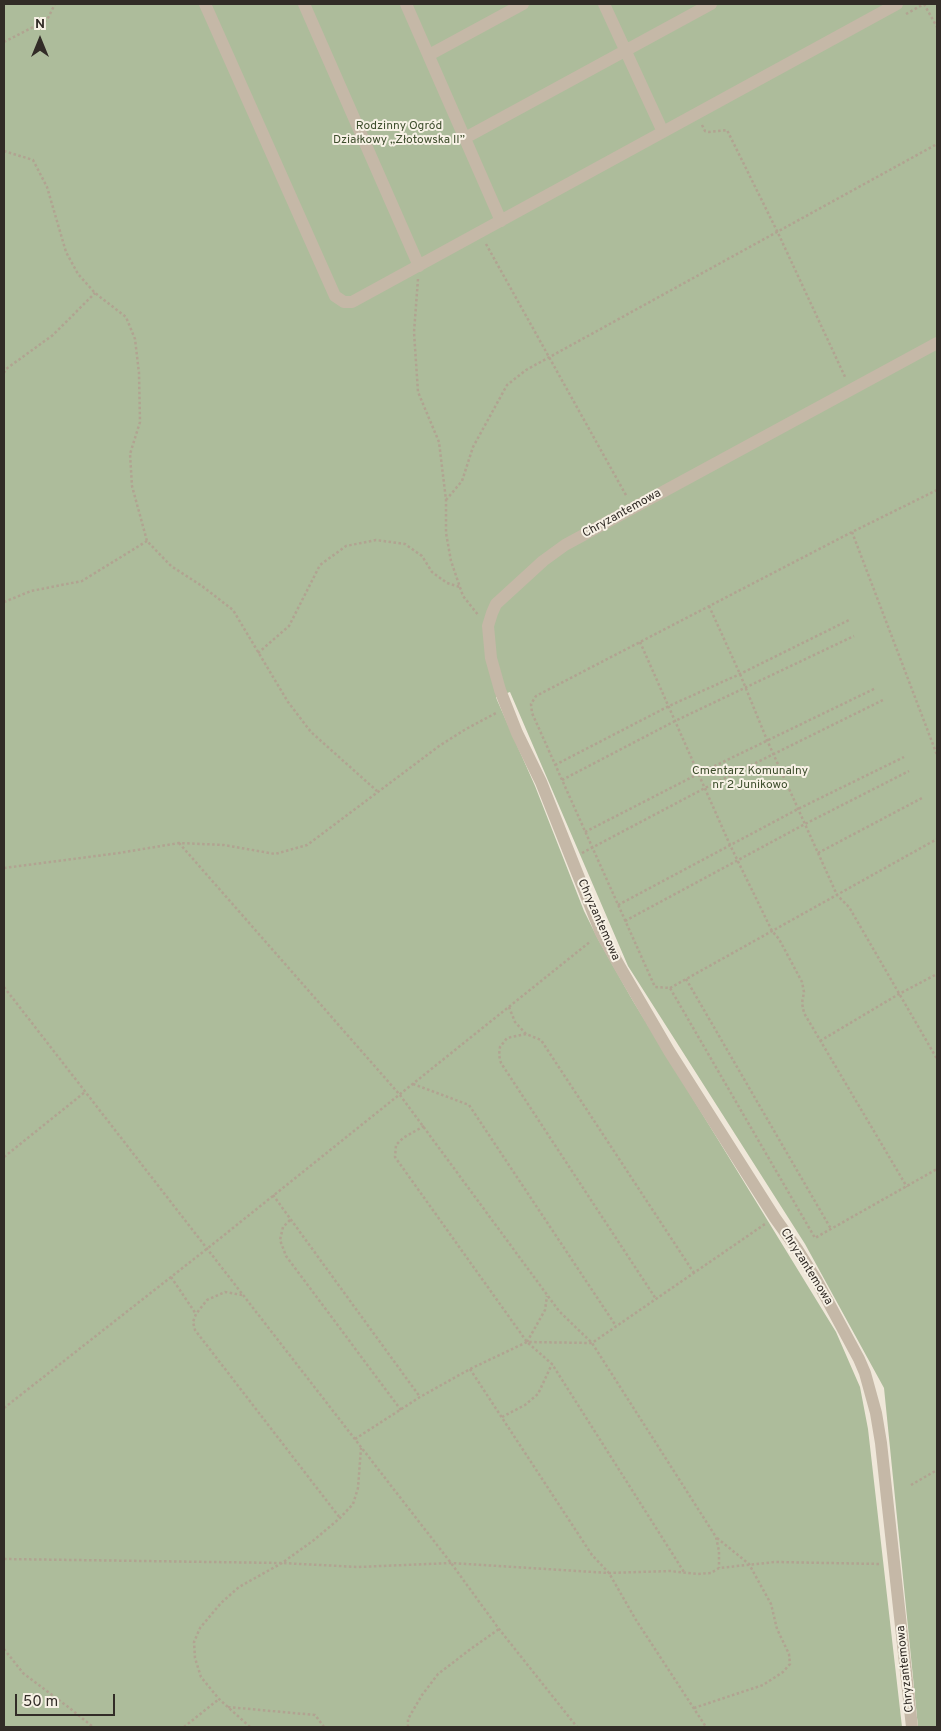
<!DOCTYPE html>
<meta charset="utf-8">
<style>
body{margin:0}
#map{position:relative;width:941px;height:1731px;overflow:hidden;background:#efe7d9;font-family:Overpass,sans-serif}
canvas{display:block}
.frame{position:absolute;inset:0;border:5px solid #322c27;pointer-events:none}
.north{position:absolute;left:15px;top:15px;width:50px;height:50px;-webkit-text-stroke:4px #f7f1e5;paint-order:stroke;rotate:0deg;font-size:14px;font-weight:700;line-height:20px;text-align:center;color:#322c27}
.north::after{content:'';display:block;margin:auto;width:18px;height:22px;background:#322c27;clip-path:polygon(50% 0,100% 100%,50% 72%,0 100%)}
.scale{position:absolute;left:15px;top:1694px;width:100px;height:22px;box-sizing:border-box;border:2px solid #322c27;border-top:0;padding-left:6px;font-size:15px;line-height:18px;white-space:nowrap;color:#322c27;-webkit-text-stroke:4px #f7f1e5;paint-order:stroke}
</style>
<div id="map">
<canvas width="941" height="1731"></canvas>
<div class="frame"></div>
<div class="north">N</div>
<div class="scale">50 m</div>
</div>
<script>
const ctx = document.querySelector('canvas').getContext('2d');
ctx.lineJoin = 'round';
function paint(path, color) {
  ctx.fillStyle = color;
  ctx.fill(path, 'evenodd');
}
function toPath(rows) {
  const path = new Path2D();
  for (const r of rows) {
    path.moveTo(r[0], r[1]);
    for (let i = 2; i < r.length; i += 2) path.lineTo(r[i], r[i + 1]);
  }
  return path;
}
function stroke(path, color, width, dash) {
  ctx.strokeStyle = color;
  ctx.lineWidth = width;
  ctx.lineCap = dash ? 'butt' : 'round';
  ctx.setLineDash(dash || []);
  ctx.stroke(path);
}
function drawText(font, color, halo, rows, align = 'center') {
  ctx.font = font + ' Overpass,sans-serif';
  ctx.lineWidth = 4;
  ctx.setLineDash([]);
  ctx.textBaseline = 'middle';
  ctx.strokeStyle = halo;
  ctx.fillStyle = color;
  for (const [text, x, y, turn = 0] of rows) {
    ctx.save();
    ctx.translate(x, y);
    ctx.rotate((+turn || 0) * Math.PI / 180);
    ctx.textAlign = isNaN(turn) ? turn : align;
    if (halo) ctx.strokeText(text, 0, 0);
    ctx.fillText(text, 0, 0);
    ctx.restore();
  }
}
const green = toPath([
 [4,4,937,4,937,1727,918,1727,884,1388,805,1244,628,966,510,692,496,697,497,700,535,786,584,911,599,941,633,1001,836,1332,860,1387,868,1429,902,1727,4,1727]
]);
const path = toPath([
 [924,4,937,27],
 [906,14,924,4],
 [4,42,47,20,55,4],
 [702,125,705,131,709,132,727,130,778,233,846,379],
 [4,151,33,160,47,187,66,252,78,274,95,293,126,317,135,339,139,373,140,422,130,454,132,486,147,541,171,566,202,586,233,610,288,702,311,732,377,791],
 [486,244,627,497],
 [418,279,414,332,418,392,439,442,446,500,446,533,451,561,463,596,479,616],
 [4,373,6,369,53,335,95,293],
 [937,490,852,532,536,696,531,704,532,713,655,987,670,988,815,1238,937,1169],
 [446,500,462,481,473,447,507,385,526,370,937,144],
 [852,532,937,755],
 [4,602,31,591,82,581,147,541],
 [709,606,740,674,767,740,837,895,849,907,937,1059],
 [640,642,730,845,772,931,779,939,802,982,804,992,802,1003,804,1013,907,1187],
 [258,653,289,626,320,565,346,546,376,540,405,544,422,556,432,572,447,583,460,587],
 [555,765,669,706,740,674,849,620],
 [562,780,675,721,854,636],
 [585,832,698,774,876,688],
 [179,843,400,1095,559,1311,592,1343,716,1537,719,1551,719,1568],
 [582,853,705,788,883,700],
 [818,853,922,798],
 [4,868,119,853,179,843,224,845,275,854,307,845,439,746,466,729,496,713],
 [618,905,798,809,904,757],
 [625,921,805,824,909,771],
 [686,979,831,1229],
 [4,987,451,1563,499,1629,577,1727],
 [670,988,937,839],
 [509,1007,515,1022,526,1034,541,1040,694,1273],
 [526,1034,507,1038,500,1047,499,1055,501,1063,656,1299],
 [820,1041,899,994,937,974],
 [413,1084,469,1105,616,1326],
 [424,1126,403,1138,396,1145,395,1157,527,1342,552,1364,684,1572],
 [4,1157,85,1092],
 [273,1195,420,1397],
 [290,1220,283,1227,280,1240,286,1256,401,1410],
 [171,1277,196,1314],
 [242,1295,225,1292,207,1300,196,1314,193,1322,195,1330,340,1518],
 [527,1342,545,1310,547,1296],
 [470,1369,592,1555,609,1573,636,1620,706,1727],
 [4,1408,208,1248,591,941],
 [502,1417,525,1405,538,1394,552,1364],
 [355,1439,420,1397,470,1369,527,1342,592,1343,765,1224],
 [911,1485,937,1470],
 [4,1559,282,1563,358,1567,451,1563,609,1573,670,1571,697,1574,711,1573,719,1568,775,1562,881,1564],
 [4,1649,23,1673,67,1706,93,1727],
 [228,1707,315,1715,324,1727],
 [694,1708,763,1685,783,1672,790,1664,789,1654,777,1629,771,1604,749,1564,717,1538],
 [184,1727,219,1699],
 [250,1727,219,1699,201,1677,195,1658,194,1642,200,1628,221,1603,239,1587,282,1563,314,1540,340,1518,353,1504,358,1488,361,1448],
 [408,1727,408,1719,422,1695,438,1674,472,1648,499,1629]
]);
const minor = toPath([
 [205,4,335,296,344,302,352,302,897,4],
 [304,4,419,266],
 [406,4,501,221],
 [604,4,663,132],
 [429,55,523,4],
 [465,138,711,4],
 [912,1727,881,1443,876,1413,865,1373,859,1359,817,1281,797,1249,775,1218,669,1051,620,967,601,933,541,782,517,733,500,690,491,658,488,626,492,613,496,604,543,561,565,545,937,343]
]);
const parkNames = [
 ["Rodzinny Ogród",399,127],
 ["Działkowy „Złotowska II”",399,141],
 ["Cmentarz Komunalny",750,772],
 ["nr 2 Junikowo",750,786]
];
const streetNames = [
 ["Chryzantemowa",622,514,-29],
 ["Chryzantemowa",598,920,66],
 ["Chryzantemowa",806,1267,58],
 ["Chryzantemowa",906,1669,-96]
];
paint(green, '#adbc9b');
stroke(path, '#b1a391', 2.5, [2.5, 2.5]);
stroke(minor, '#c5b8a7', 12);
drawText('12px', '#3e4e2d', '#f7f1e5', parkNames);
drawText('12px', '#322c27', '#f7f1e5', streetNames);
</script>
